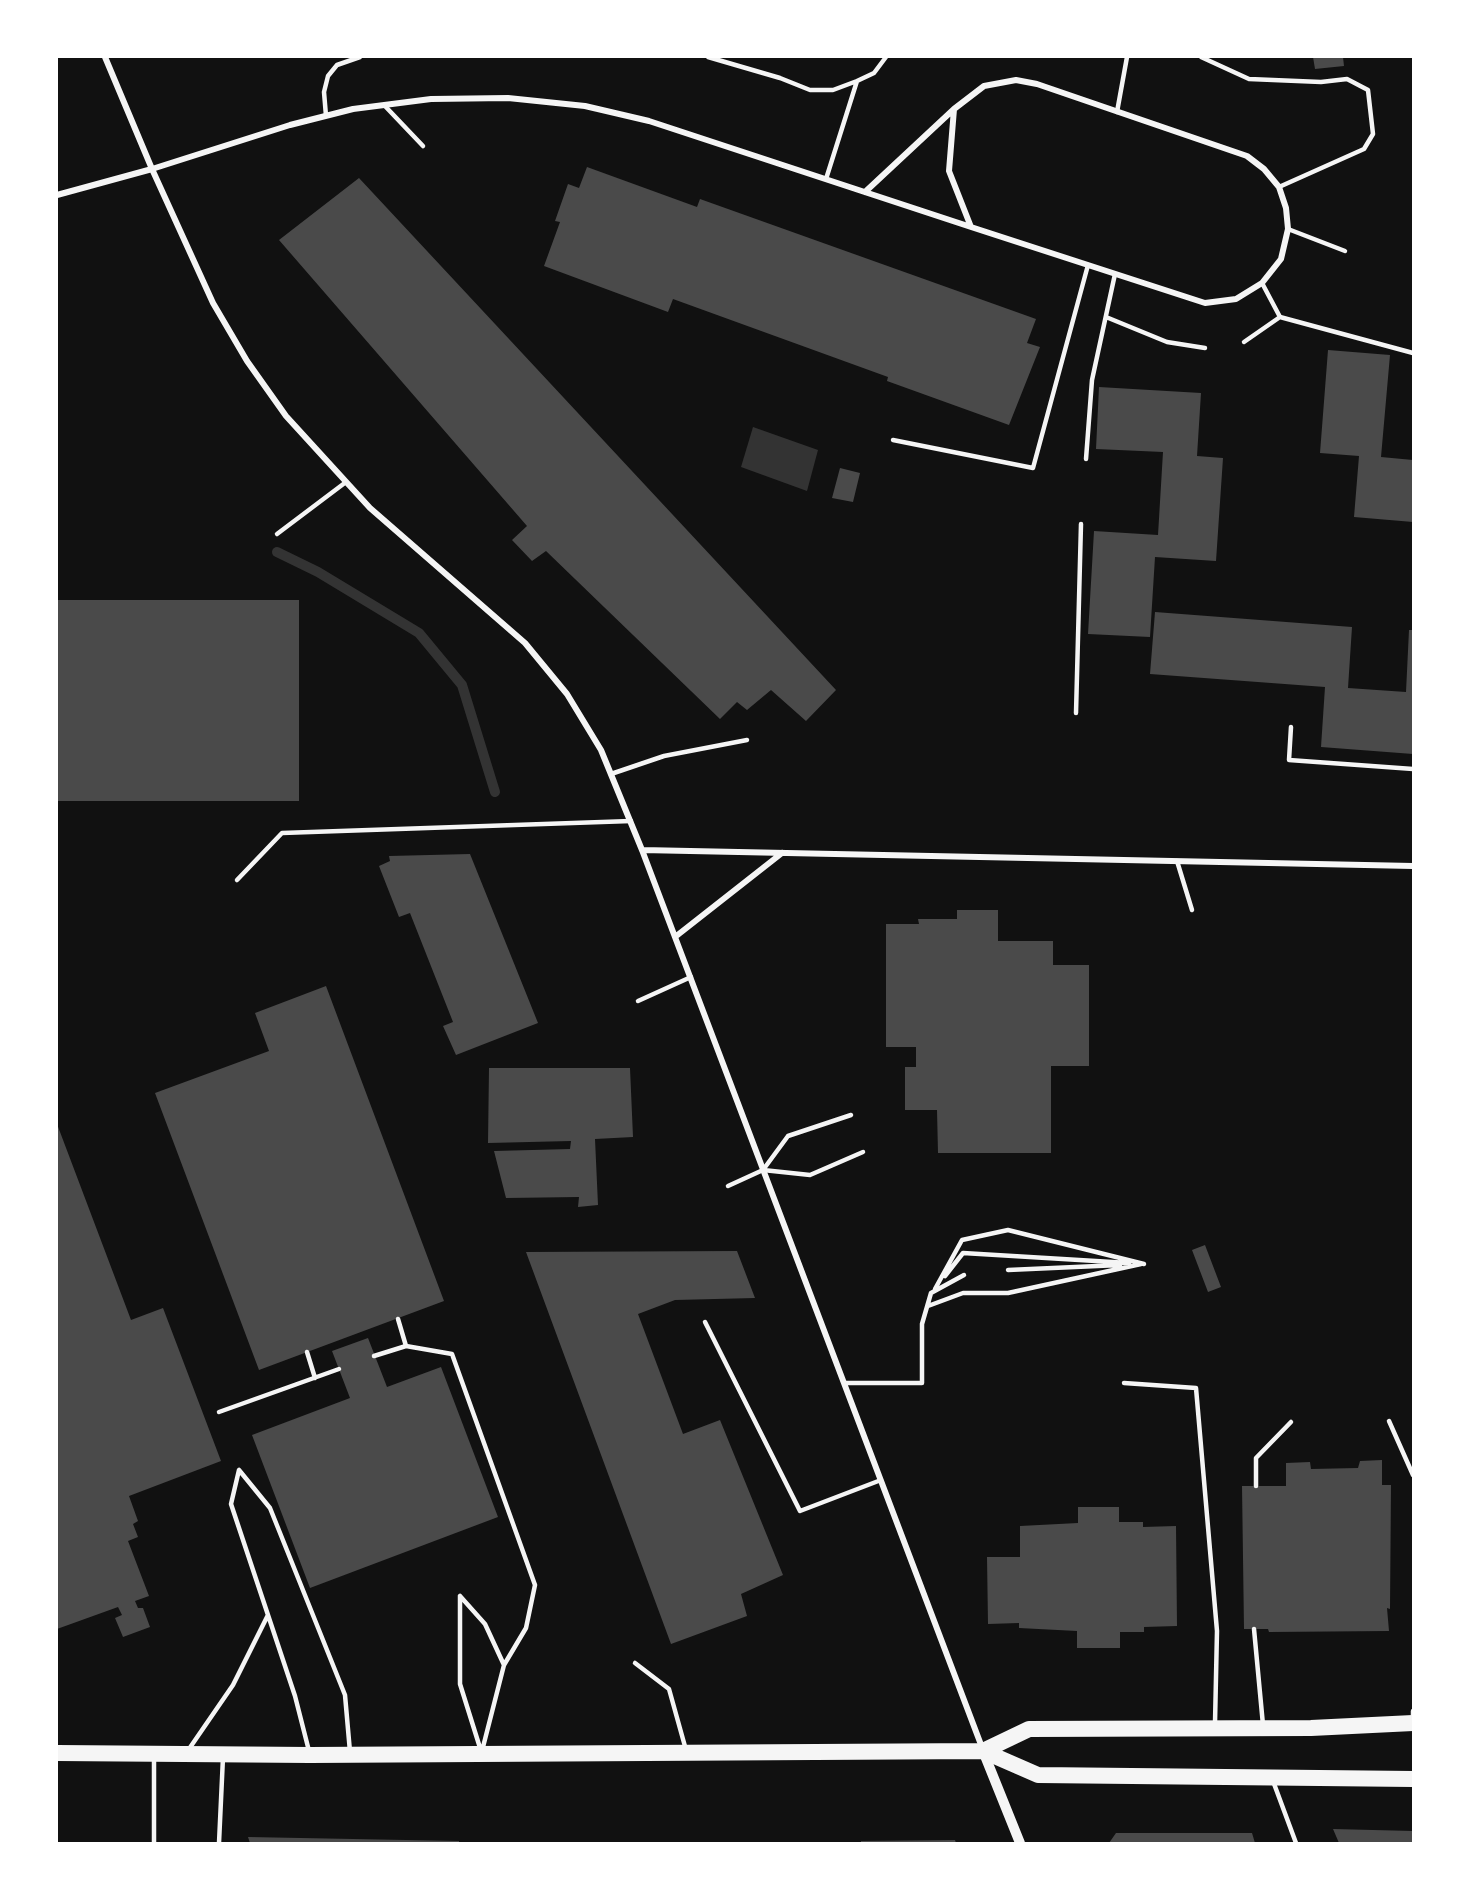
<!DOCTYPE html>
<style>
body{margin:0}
#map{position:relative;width:1470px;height:1900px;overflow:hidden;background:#111;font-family:Spectral,serif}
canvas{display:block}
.frame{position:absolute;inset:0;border:58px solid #fff;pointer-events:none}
</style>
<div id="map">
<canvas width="1470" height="1900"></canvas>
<div class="frame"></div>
</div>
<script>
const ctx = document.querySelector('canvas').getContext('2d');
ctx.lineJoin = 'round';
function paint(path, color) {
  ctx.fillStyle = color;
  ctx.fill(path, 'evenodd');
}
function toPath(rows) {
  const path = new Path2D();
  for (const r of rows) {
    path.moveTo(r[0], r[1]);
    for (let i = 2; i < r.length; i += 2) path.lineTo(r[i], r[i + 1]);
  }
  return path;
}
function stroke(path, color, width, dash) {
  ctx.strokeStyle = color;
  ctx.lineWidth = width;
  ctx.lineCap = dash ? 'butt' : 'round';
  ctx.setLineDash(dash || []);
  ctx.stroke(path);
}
const water = toPath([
 [753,427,818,450,807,491,741,467]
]);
const stream = toPath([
 [277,552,318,572,419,633,462,685,495,792]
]);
const building = toPath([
 [1313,57,1343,57,1344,66,1315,69],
 [587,167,697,207,700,199,1036,319,1027,343,1040,347,1009,425,887,381,888,377,673,299,668,312,544,266,560,222,555,221,568,184,579,188],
 [359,178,836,690,806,721,771,690,747,710,737,702,720,719,546,551,532,561,512,540,527,526,279,240],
 [1328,350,1390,355,1381,457,1413,460,1413,522,1354,517,1359,456,1320,453],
 [1099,387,1201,393,1197,456,1223,458,1216,561,1155,557,1150,637,1088,634,1094,531,1158,535,1163,452,1096,449],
 [840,468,860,473,853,502,832,498],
 [57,600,299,600,299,801,57,801],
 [1155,612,1352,627,1348,688,1406,692,1409,630,1413,630,1413,754,1321,747,1325,687,1150,674],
 [470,854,538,1023,456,1055,443,1026,453,1022,410,913,399,917,379,866,390,861,389,856],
 [957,910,998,910,998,941,1053,941,1053,965,1089,965,1089,1066,1051,1066,1051,1153,938,1153,937,1110,905,1110,905,1067,916,1067,916,1047,886,1047,886,924,919,924,918,919,957,919],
 [326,986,444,1301,259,1370,155,1093,269,1051,255,1013],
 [489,1068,630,1068,633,1137,595,1139,598,1205,578,1207,579,1197,506,1198,494,1151,570,1149,571,1141,488,1143],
 [57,1124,131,1320,163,1308,221,1461,129,1496,138,1521,133,1524,138,1537,128,1541,149,1596,135,1601,138,1608,143,1608,150,1627,123,1637,115,1618,122,1615,118,1607,57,1629],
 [1205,1245,1221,1287,1208,1292,1192,1250],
 [737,1251,755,1298,675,1300,638,1314,683,1434,720,1420,783,1575,741,1594,747,1616,671,1644,526,1252],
 [368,1338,387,1387,441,1367,498,1517,310,1588,252,1435,350,1398,332,1351],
 [1382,1460,1382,1485,1391,1485,1390,1609,1387,1608,1389,1631,1269,1632,1268,1629,1244,1629,1242,1486,1286,1486,1286,1463,1310,1462,1311,1469,1358,1468,1360,1461],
 [1078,1507,1119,1507,1119,1522,1143,1522,1143,1527,1176,1526,1177,1626,1144,1627,1144,1632,1120,1632,1120,1648,1077,1648,1077,1631,1019,1628,1019,1623,988,1624,987,1557,1020,1557,1020,1526,1078,1523],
 [1333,1829,1413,1831,1413,1843,1339,1843],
 [1116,1833,1252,1833,1255,1843,1109,1843],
 [248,1837,459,1841,459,1843,250,1843],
 [955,1840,956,1843,861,1843,861,1841]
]);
const service = toPath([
 [708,57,780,78,810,90,833,90,857,81,874,73,886,57],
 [1201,57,1249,79,1321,82,1347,79,1368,90,1373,134,1364,149,1279,187],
 [384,105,423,146],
 [1117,112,1127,57],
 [326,116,324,92,328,76,337,65,360,57],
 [826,179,857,81],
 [1288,229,1345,251],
 [1262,283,1280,317,1413,353],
 [1106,317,1167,342,1205,348],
 [1244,342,1280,317],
 [893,440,1033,468,1088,265],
 [1086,459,1092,380,1115,274],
 [277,534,346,482],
 [1076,713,1081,524],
 [1291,727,1289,760,1413,769],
 [611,774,664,756,747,740],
 [1177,861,1192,910],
 [237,880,282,833,631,821],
 [638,1001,691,977],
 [763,1170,810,1175,863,1152],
 [728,1186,763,1170,788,1136,851,1115],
 [1008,1270,1120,1265],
 [945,1276,963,1253,1129,1263],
 [935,1289,962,1240,1008,1230,1144,1264],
 [928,1306,963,1293,1008,1293,1141,1264],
 [398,1319,406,1346],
 [705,1322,800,1511,881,1480],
 [307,1352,315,1378],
 [374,1356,406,1346,452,1354,535,1585,526,1628,504,1665,482,1751],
 [844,1383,922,1383,922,1324,931,1293,964,1275],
 [1124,1383,1196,1388,1217,1631,1215,1723],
 [219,1412,339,1369],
 [1389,1421,1413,1475],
 [239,1470,270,1508,345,1695,350,1752],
 [239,1470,231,1504,295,1696,309,1751],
 [1256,1486,1256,1458,1291,1422],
 [460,1596,460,1684,481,1751],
 [460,1596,485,1624,504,1665],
 [1254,1629,1263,1725],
 [635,1663,669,1689,686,1750],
 [1413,1721,1413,1711],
 [189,1749,233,1685,268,1615],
 [154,1757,154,1843],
 [1273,1781,1296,1843],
 [219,1843,223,1757]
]);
const minor = toPath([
 [105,57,152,169,213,303,247,361,286,416,370,508,525,643,567,694,601,750,642,850,983,1750],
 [1016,80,1037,84,1247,156,1264,169,1279,187,1286,208,1288,229,1281,259,1262,283,1236,299,1205,303,971,227,949,171,954,109,984,86,1016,80],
 [865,192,954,109],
 [57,195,152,169,290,125,353,109,431,99,508,98,585,106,649,121,971,227],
 [642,850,1413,866],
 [675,937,782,853]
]);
const tertiary = toPath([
 [983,1751,1020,1843]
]);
const trunk = toPath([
 [983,1751,1029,1729,1311,1728,1413,1723],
 [57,1753,310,1755,983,1751,1038,1775,1413,1779]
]);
paint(water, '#333');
stroke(stream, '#333', 10);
paint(building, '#4a4a4a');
stroke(service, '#f5f5f5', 4.5);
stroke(minor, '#f5f5f5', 6);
stroke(tertiary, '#f5f5f5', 10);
stroke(trunk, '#f5f5f5', 16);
</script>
